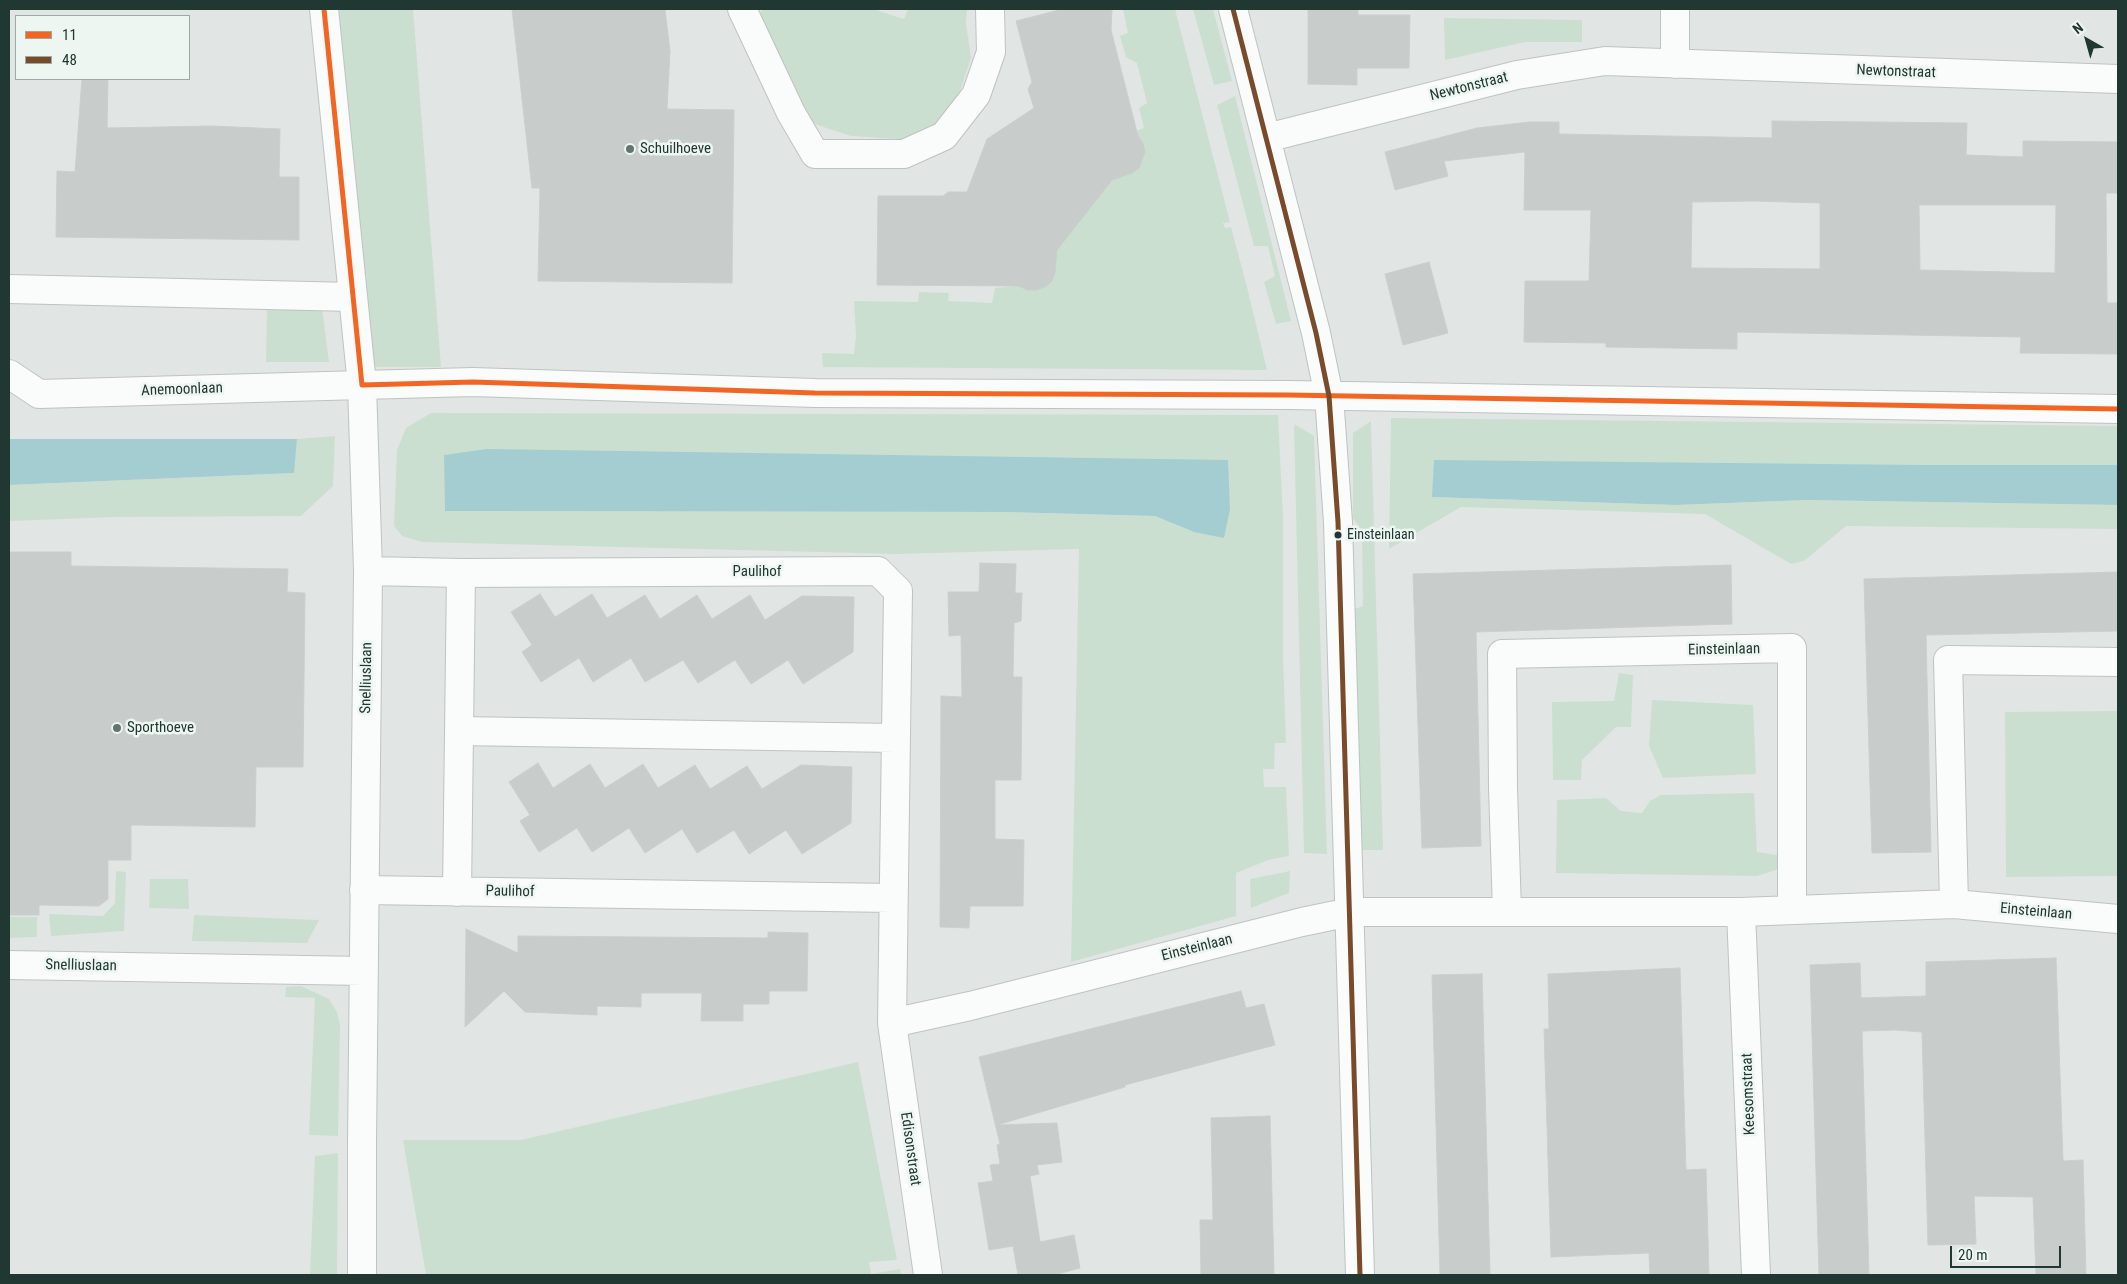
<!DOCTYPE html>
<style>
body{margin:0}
#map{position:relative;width:2127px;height:1284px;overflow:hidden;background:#e1e6e4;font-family:"Roboto Condensed",sans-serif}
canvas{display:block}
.frame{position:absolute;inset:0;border:10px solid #213731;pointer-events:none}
.legend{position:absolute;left:15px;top:15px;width:175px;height:65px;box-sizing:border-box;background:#eef6f2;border:1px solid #9caaa5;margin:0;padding:6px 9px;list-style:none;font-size:15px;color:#213731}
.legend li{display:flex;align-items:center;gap:10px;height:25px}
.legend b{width:25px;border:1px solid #9caaa5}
.north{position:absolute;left:2062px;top:15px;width:50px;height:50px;-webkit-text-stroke:4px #eef6f2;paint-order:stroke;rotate:322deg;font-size:14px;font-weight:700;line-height:20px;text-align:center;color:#213731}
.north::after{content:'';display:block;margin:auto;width:18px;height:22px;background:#213731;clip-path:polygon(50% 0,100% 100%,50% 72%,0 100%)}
.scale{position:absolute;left:1950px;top:1246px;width:111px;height:22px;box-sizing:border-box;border:2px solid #213731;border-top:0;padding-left:6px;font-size:15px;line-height:18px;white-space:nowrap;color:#213731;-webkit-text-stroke:4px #eef6f2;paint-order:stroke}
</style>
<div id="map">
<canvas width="2127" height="1284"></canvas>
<div class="frame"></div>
<ul class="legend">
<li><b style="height:6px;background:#f26522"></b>11</li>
<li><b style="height:6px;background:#7a4b2a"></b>48</li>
</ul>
<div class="north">N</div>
<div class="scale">20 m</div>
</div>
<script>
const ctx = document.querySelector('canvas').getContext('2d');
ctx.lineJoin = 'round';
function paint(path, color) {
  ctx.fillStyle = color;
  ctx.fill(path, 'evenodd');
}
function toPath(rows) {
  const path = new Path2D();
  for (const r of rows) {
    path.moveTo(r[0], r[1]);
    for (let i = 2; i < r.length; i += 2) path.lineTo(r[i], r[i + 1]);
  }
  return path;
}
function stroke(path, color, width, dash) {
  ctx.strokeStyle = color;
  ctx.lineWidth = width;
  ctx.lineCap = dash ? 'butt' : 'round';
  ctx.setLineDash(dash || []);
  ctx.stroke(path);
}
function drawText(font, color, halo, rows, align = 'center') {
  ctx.font = font + ' "Roboto Condensed",sans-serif';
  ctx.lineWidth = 5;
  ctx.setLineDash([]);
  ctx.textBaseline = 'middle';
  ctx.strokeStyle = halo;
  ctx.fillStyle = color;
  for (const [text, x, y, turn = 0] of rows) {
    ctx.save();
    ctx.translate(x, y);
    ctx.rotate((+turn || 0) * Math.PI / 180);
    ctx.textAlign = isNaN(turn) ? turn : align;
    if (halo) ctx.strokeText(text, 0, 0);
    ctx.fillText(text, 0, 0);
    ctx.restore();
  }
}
const green = toPath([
 [337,9,413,9,441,367,367,367],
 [764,9,873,9,904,19,908,9,967,9,966,23,971,58,957,100,941,125,913,140,851,136,811,123,753,19],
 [1123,9,1175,9,1230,222,1223,223,1225,228,1231,227,1247,287,1267,370,823,367,822,353,854,354,856,336,854,301,918,302,919,292,949,293,948,301,992,303,995,288,1019,286,1115,176,1138,130,1144,128,1139,108,1147,103,1137,63,1126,57,1120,36,1128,33],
 [1193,9,1213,9,1232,81,1214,85],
 [1444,18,1582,20,1582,42,1525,42,1445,60],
 [1235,96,1291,321,1276,324,1264,282,1275,276,1268,246,1254,246,1217,105],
 [322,307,329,362,266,362,267,310],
 [431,413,1278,415,1283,518,1283,657,1286,743,1275,743,1274,769,1263,769,1264,787,1286,787,1289,856,1268,860,1236,873,1236,916,1071,962,1079,549,898,554,422,542,402,536,394,526,397,450,406,428],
 [1230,509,1194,532,1155,516,1005,512,445,511],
 [1391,418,2118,426,2118,465,1924,465,1433,497,1675,505,1807,500,2118,505,2118,529,1846,526,1804,561,1791,564,1705,514,1461,507,1389,549],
 [1371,421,1383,850,1360,850,1355,609,1363,606,1362,531,1353,518,1353,433],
 [1294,424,1314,436,1327,854,1304,853],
 [335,436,333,486,301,516,117,517,9,521,9,485,293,473,297,439],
 [1619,673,1633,675,1631,727,1616,727,1582,760,1581,780,1553,780,1552,702,1614,701],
 [1652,700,1753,705,1756,774,1663,778,1649,746],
 [2118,711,2118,876,2006,877,2005,712],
 [1754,793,1757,852,1784,856,1782,868,1757,876,1556,873,1557,800,1606,798,1621,811,1642,813,1650,801,1661,795],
 [116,871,126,872,124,931,51,936,49,914,103,916,115,903],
 [1290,871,1289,893,1251,908,1250,879],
 [150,879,188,879,189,909,149,908],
 [194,915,319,920,307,943,192,941],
 [9,917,37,917,37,937,9,938],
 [301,986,329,999,337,1012,340,1025,338,1136,309,1135,315,998,285,997,286,987],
 [858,1062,897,1260,869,1262,871,1274,900,1269,901,1275,426,1275,403,1140,521,1140],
 [338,1153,337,1275,310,1275,315,1156]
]);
const water = toPath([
 [9,439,297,439,294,473,9,485],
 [487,449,1228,460,1230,509,1224,538,1194,532,1155,516,1005,512,445,511,444,455],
 [1434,460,1924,465,2118,465,2118,505,1807,500,1675,505,1432,497]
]);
const building = toPath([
 [512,9,665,9,670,51,667,109,734,110,732,283,538,281,540,188,532,188,512,9],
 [1063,9,1112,9,1111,30,1138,136,1143,143,1145,152,1139,168,1132,173,1112,180,1057,250,1055,273,1052,281,1045,287,1036,290,1027,290,1019,286,877,285,878,196,943,196,948,192,967,192,987,139,1034,108,1028,89,1032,82,1016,21,1063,9],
 [1308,9,1358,9,1358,15,1410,15,1409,68,1357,68,1357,85,1308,84,1308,9],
 [82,79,108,79,107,128,212,126,280,129,279,177,299,177,299,240,56,237,57,171,75,172,82,79],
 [1772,121,1967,123,1966,155,2023,157,2023,141,2118,142,2118,193,2106,193,2107,303,2118,303,2118,354,2020,353,2021,337,1737,332,1737,349,1606,347,1606,343,1524,342,1525,281,1589,281,1591,210,1524,210,1525,152,1444,161,1448,176,1395,190,1385,152,1477,128,1529,122,1559,122,1559,134,1772,138,1772,121],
 [1754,201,1820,203,1820,269,1691,268,1692,202,1754,201],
 [1919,205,2056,205,2055,273,1920,270,1919,205],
 [1429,262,1448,333,1403,345,1385,274,1429,262],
 [9,552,71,552,71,566,288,569,287,592,305,593,303,767,256,767,255,827,131,825,131,860,108,860,108,899,99,906,39,905,39,915,9,915,9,552],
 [980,563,1016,564,1015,593,1022,593,1021,621,1014,623,1013,677,1022,677,1021,780,995,780,995,839,1024,840,1023,906,970,906,969,928,940,927,941,696,962,697,961,635,949,636,948,592,979,592,980,563],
 [1731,565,1732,624,1476,632,1481,846,1422,848,1413,574,1731,565],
 [2118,572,2118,631,1926,635,1931,852,1872,853,1864,579,2118,572],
 [540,594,555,617,592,594,607,618,645,595,660,619,697,595,712,619,750,595,765,620,802,596,854,597,853,652,803,684,788,660,751,684,735,660,698,683,683,660,645,682,631,658,593,682,579,658,541,682,522,652,532,645,511,612,540,594],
 [538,763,553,788,590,764,605,788,643,764,658,788,695,765,710,789,747,766,762,789,801,765,852,767,851,823,802,854,786,830,749,854,734,830,697,853,682,829,645,853,629,828,592,852,577,828,539,852,520,821,530,815,509,782,538,763],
 [466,929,518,953,518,936,768,938,768,932,808,933,807,991,769,991,769,1004,743,1004,743,1021,701,1021,702,993,641,993,641,1007,597,1006,597,1015,525,1012,504,991,465,1027,466,929],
 [2056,958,2063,1161,2083,1160,2086,1275,2036,1275,2033,1197,1974,1196,1976,1244,1928,1245,1922,1032,1895,1030,1862,1031,1869,1275,1819,1275,1810,965,1860,963,1861,998,1926,996,1926,962,2056,958],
 [1680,968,1686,1170,1706,1169,1709,1275,1650,1275,1649,1253,1551,1257,1544,1029,1549,1029,1548,974,1680,968],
 [1482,974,1490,1275,1440,1275,1432,975,1482,974],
 [1241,991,1246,1008,1264,1004,1275,1045,1125,1085,1125,1087,997,1125,1057,1123,1062,1162,1037,1165,1039,1174,1030,1176,1040,1242,1074,1235,1080,1268,1054,1275,1018,1275,1013,1246,989,1250,978,1183,993,1181,990,1165,1000,1164,997,1145,1000,1144,979,1057,1241,991],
 [1270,1116,1274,1275,1201,1275,1200,1220,1213,1220,1211,1118,1270,1116]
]);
const minor = toPath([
 [324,9,362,385,473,382,815,393,1288,395,2118,409],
 [742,9,791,113,815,154,904,154,944,136,976,95,991,52,990,9],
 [1233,9,1316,333,1329,396,1338,522,1360,1275],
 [1675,64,1675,9],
 [1266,138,1517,75,1605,61,2118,79],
 [9,289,353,297],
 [9,374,39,394,362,385,368,571,362,1144,362,1275],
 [368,571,461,573,878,571,898,591,892,1023,928,1275],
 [459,731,895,738],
 [364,890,892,898],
 [457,892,461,573],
 [1954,904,1948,660,2118,662],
 [1507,911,1503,788,1502,654,1792,648,1792,910],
 [1741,912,1756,1275],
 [9,965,364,971],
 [892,1023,970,1006,1302,922,1350,912,1741,912,1954,904,2118,919]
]);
const bus1 = toPath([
 [324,9,362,385,473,382,815,393,1288,395,2118,409]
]);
const bus2 = toPath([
 [1233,9,1316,333,1329,396,1338,522,1360,1275]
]);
const markers = [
 [630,149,5,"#647470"],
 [1338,535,4.5,"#213731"],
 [117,728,5,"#647470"]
];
const busNames = [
 ["Einsteinlaan",1347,535]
];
const streetNames = [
 ["Newtonstraat",1896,72,2],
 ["Newtonstraat",1469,87,-14],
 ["Anemoonlaan",182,390,-2],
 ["Paulihof",757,572],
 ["Einsteinlaan",1724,650,-1],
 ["Snelliuslaan",367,678,-89],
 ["Paulihof",510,892,1],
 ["Einsteinlaan",2036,912,5],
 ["Einsteinlaan",1197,948,-14],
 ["Snelliuslaan",81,966,1],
 ["Keesomstraat",1749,1094,-92],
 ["Edisonstraat",910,1149,82]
];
const poiNames = [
 ["Schuilhoeve",640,149],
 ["Sporthoeve",127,728]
];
paint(green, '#cbdfd0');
paint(water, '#a4cdd2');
paint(building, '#c8cdcb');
stroke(building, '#cacfcd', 1);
stroke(minor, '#bec3c1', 30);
stroke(minor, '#fafbfb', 28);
stroke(bus1, '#f26522', 5);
stroke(bus2, '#7a4b2a', 5);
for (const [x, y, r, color] of markers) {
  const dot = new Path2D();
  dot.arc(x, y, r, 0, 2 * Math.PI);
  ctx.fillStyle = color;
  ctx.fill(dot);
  stroke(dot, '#eef6f2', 2);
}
drawText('14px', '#213731', '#eef6f2', busNames, 'left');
drawText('15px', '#213731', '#eef6f2', streetNames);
drawText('15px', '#213731', '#eef6f2', poiNames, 'left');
</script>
